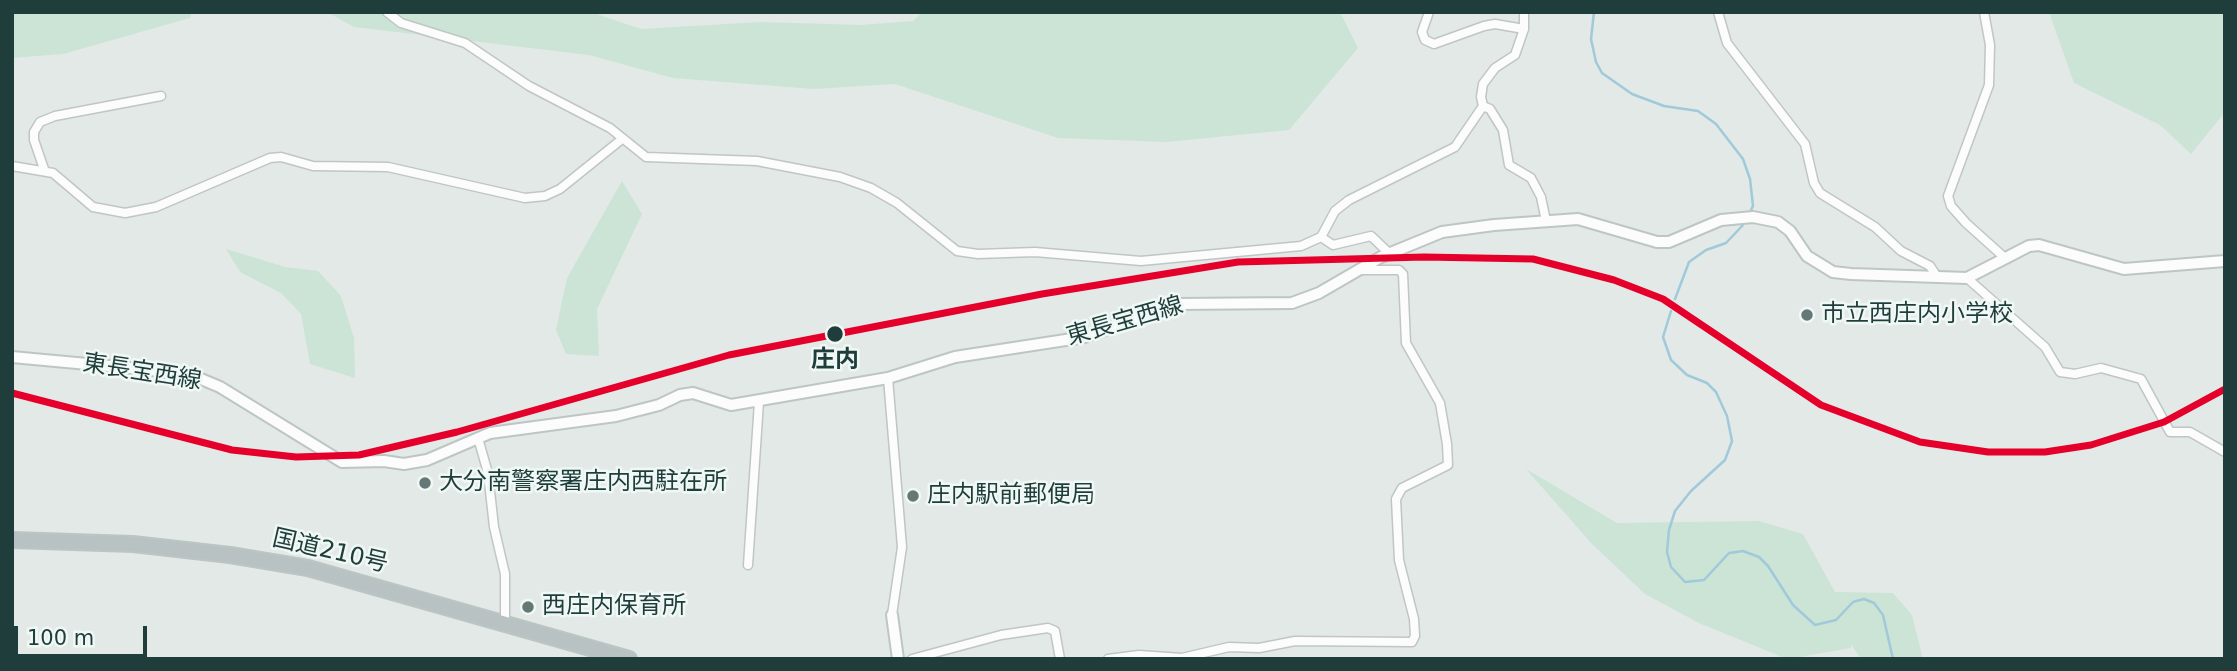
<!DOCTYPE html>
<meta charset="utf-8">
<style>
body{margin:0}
#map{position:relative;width:2237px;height:671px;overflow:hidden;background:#e3e9e7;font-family:"DejaVu Sans",sans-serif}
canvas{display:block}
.frame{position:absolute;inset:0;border:14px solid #1f3d3a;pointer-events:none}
.scale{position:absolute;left:14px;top:626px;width:133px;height:32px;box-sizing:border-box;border:4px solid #1f3d3a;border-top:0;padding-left:9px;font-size:21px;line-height:24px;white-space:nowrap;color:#1f3d3a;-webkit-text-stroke:5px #f0f8f5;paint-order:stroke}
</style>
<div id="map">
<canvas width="2237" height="671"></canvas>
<div class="frame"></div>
<div class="scale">100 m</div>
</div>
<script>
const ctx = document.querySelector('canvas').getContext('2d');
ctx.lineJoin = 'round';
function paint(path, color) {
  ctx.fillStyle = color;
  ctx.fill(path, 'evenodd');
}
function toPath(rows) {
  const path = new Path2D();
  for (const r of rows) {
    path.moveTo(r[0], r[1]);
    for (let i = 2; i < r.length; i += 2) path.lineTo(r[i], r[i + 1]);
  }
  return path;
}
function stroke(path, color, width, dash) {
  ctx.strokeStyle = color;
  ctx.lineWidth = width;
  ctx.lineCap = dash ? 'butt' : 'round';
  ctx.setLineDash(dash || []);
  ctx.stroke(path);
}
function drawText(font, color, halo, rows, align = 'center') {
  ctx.font = font + ' "DejaVu Sans","Noto Sans JP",sans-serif';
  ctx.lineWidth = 5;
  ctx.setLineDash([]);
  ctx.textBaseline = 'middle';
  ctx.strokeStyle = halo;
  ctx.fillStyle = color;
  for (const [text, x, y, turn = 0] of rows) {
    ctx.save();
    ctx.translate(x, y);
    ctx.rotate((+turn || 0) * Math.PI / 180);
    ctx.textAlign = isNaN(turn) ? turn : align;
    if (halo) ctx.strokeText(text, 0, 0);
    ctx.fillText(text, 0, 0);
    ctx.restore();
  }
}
const green = toPath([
 [12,12,192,12,190,18,63,54,12,58],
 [327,12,591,12,641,29,761,22,861,25,913,21,922,12,1340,12,1358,48,1289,130,1166,142,1058,138,895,84,814,89,673,78,589,55,354,27],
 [2049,12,2225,12,2225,112,2191,154,2160,125,2074,83],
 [622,181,642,214,597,309,599,356,566,354,556,330,567,278],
 [226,249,285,267,318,271,341,296,354,338,355,378,310,364,301,314,281,293,240,272],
 [1526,469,1617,523,1759,521,1803,534,1835,592,1893,593,1912,615,1923,659,1861,659,1851,644,1851,648,1787,659,1699,623,1645,594,1592,544]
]);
const stream = toPath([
 [1594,12,1591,39,1596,62,1602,73,1632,94,1664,106,1698,111,1716,124,1743,159,1750,179,1753,206,1750,212],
 [1675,299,1689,262,1706,250,1726,243,1743,225],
 [1671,311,1663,337,1671,360,1687,375,1707,383,1716,392,1727,416,1732,441,1725,460,1691,491,1675,511,1669,530,1667,552,1671,567,1685,582,1704,580,1729,553,1743,551,1759,557,1768,566,1793,605,1815,625,1836,620,1853,602,1864,599,1874,603,1883,615,1893,659]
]);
const street = toPath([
 [387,12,401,23,465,43,529,86,610,128,646,157,757,161,840,177,871,188,897,203,957,251,978,254,1035,252,1141,261,1301,246,1321,237,1335,211,1349,200,1455,147,1483,106],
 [1429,12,1422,32,1425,40,1434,44,1484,26,1495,24,1524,29],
 [1524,12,1524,29,1515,55,1495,68,1483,84,1481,97,1483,106,1490,109,1503,130,1509,165,1531,178,1541,197,1546,221],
 [1718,12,1727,43,1805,144,1814,183,1820,193,1875,227,1901,251,1930,266,1937,277],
 [1984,12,1990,45,1989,85,1948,196,1951,206,1966,223,2005,258],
 [12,166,53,173,93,207,125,213,156,207,270,158,281,157,313,166,388,167,525,198,545,196,560,189,622,139],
 [44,169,34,140,34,132,40,122,55,116,161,96],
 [1321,237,1333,245,1371,236,1390,254],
 [1967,278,2045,347,2060,372,2075,374,2101,368,2141,379,2170,432,2190,432,2225,452],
 [888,378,902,547,892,615],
 [478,438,488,473,494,527,505,574,505,623],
 [748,565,759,402],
 [912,659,1001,635,1048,628,1055,631,1060,659],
 [1108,659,1139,655,1182,658,1229,647,1259,648,1295,641,1412,642,1415,636,1414,619,1399,560,1396,499,1402,488,1448,465,1447,444,1440,403,1406,343,1403,274,1399,270,1359,270]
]);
const secondary = toPath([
 [12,357,152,370,201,379,220,387,342,462,384,461,404,464,427,460,490,433,616,416,659,405,680,395,693,393,731,405,888,378,955,357,1085,337,1179,304,1292,303,1319,293,1381,257,1442,232,1494,225,1578,219,1657,242,1669,242,1721,220,1753,217,1778,222,1790,231,1807,256,1833,272,1851,274,1967,278,2029,246,2039,245,2124,269,2225,261],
 [892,615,898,659]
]);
const highway = toPath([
 [12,540,133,544,230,555,308,568,629,659]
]);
const rail1 = toPath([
 [12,393,232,450,296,457,359,455,457,432,729,355,1042,294,1238,262,1424,257,1533,259,1614,280,1663,299,1821,405,1920,442,1988,452,2045,452,2091,445,2164,422,2225,389]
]);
const markers = [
 [1807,315,7,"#647977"],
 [835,334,9,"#1f3d3a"],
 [425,483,7,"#647977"],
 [913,496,7,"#647977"],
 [528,607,7,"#647977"]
];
const poiNames = [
 ["市立西庄内小学校",1821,315],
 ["大分南警察署庄内西駐在所",439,483],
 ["庄内駅前郵便局",927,496],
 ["西庄内保育所",542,607]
];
const streetNames = [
 ["東長宝西線",1125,322,-16],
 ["東長宝西線",142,373,9],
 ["国道210号",330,552,13]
];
const stopNames = [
 ["庄内",835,361]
];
paint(green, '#cbe4d6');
stroke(stream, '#a0cada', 2.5);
stroke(street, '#c0c6c4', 11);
stroke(secondary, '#bec6c4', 14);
stroke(highway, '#bbc5c4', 18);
stroke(street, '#fbfcfb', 8);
stroke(secondary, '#fbfcfb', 10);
stroke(highway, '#b9c2c2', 14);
stroke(rail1, '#e4002b', 7);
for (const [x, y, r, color] of markers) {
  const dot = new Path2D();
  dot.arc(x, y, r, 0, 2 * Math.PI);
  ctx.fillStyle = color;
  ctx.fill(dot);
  stroke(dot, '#f0f8f5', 2.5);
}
drawText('24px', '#1f3d3a', '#f0f8f5', poiNames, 'left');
drawText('24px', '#1f3d3a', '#f0f8f5', streetNames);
drawText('bold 24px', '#1f3d3a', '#f0f8f5', stopNames);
</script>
